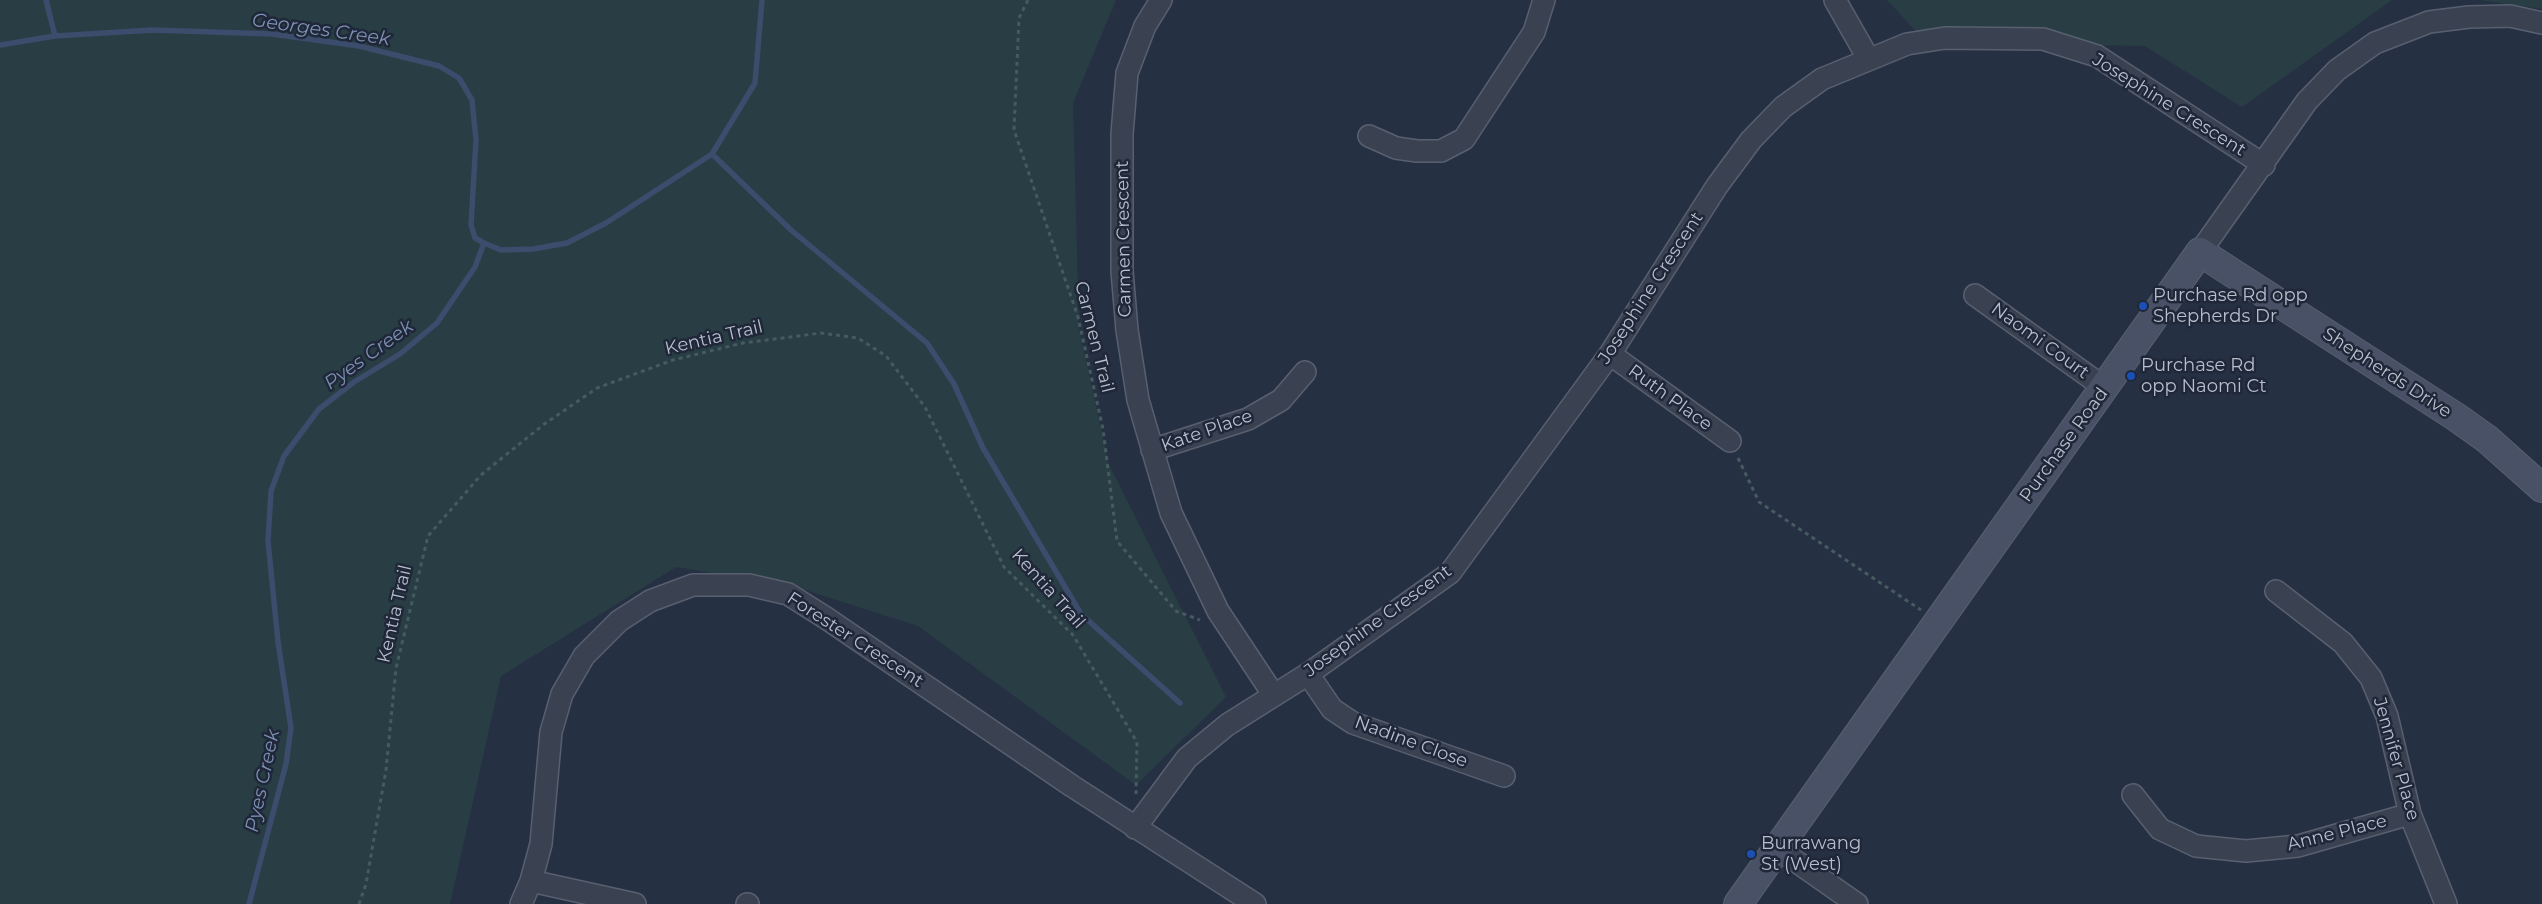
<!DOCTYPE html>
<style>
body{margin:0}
canvas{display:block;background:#263043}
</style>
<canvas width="2542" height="904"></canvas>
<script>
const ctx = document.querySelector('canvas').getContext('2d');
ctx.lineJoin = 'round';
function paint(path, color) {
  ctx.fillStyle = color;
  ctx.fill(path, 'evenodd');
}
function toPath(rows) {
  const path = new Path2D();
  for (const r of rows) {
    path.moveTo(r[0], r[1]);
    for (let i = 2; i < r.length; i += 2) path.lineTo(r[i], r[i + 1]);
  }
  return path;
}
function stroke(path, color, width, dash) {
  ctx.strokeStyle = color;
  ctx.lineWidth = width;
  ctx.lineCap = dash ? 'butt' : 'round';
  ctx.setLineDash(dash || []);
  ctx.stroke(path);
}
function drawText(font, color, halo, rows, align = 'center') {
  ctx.font = font + ' Montserrat,sans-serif';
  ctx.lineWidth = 5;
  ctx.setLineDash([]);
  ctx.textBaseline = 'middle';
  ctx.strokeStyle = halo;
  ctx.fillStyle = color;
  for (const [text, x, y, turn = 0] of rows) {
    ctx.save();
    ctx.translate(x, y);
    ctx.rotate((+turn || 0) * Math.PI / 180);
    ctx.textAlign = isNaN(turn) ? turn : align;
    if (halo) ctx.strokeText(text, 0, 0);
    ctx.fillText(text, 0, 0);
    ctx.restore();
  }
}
const green = toPath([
 [0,0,1116,0,1073,103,1079,329,1109,465,1226,697,1136,785,918,626,796,587,676,567,501,676,450,904,0,904],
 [1887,0,2392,0,2242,107,2145,46,1926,42],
 [2480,0,2542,0,2542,9]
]);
const stream = toPath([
 [46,0,55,36],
 [0,45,55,36,153,30,272,34,359,46,439,66,459,78,472,100,476,140,471,225,475,238,484,243],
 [712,154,791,230,927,343,954,384,983,448,1081,614,1180,703],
 [249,904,286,764,291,728,278,642,268,541,271,491,284,456,319,409,354,382,400,354,437,323,475,267,484,243,501,250,533,249,567,243,606,223,712,154,755,83,762,0]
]);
const path = toPath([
 [1028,0,1019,18,1014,130,1078,317,1103,429,1117,541,1176,611,1200,620],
 [1738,458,1759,502,1921,610],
 [359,904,366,884,386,770,396,668,428,536,481,475,543,425,597,388,673,360,743,343,821,333,858,338,886,356,925,407,1004,567,1073,635,1137,742,1136,794]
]);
const street = toPath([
 [1161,0,1145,26,1127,73,1122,134,1122,271,1127,330,1138,400,1171,513,1218,611,1273,694],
 [1835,0,1868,58],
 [1369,136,1396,148,1417,151,1441,151,1464,139,1534,32,1544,0],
 [2200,252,2307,101,2337,70,2375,43,2429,22,2469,17,2510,16,2542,23],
 [1975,295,2105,388],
 [1610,354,1730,441],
 [1152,450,1248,419,1281,400,1305,372],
 [2276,591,2343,643,2371,678,2387,716,2410,814,2446,904],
 [1308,674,1332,709,1353,723,1504,776],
 [2133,795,2160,829,2196,846,2246,851,2298,846,2410,814],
 [1135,828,1187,758,1227,725,1308,674,1450,573,1610,354,1717,186,1751,140,1783,107,1822,79,1907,44,1945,38,2043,39,2097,56,2264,165],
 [1777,848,1857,904],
 [531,881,635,904],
 [521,904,531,881,541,844,551,732,562,694,584,656,619,621,650,601,693,585,749,585,788,594,826,618,1072,786,1255,904],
 [747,904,748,904]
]);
const secondary = toPath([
 [1738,904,2200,252,2456,417,2487,439,2542,488]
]);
const markers = [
 [2143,306,5,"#1a4fb4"],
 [2131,376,5,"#1a4fb4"],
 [1751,854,5,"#1a4fb4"]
];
const streetNames = [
 ["Josephine Crescent",2169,105,32],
 ["Carmen Crescent",1124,239,-91],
 ["Josephine Crescent",1651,288,-57],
 ["Carmen Trail",1094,337,76],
 ["Kentia Trail",714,338,-13],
 ["Naomi Court",2040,341,36],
 ["Shepherds Drive",2387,373,33],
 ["Ruth Place",1670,398,36],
 ["Kate Place",1207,431,-19],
 ["Purchase Road",2064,445,-54],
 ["Kentia Trail",1048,589,48],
 ["Kentia Trail",395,614,-77],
 ["Josephine Crescent",1378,621,-36],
 ["Forester Crescent",855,640,33],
 ["Nadine Close",1411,742,20],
 ["Jennifer Place",2396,759,74],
 ["Anne Place",2337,833,-14]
];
const poiNames = [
 ["Purchase Rd opp",2153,296],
 ["Shepherds Dr",2153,317],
 ["Purchase Rd",2141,366],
 ["opp Naomi Ct",2141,387],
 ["Burrawang",1761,844],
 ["St (West)",1761,865]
];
const waterNames = [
 ["Georges Creek",321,30,8],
 ["Pyes Creek",369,355,-36],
 ["Pyes Creek",263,781,-78]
];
paint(green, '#283e44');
stroke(stream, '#3b4c6c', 5.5);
stroke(street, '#586070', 24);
stroke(secondary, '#586070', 30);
stroke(path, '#465b60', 3, [4, 4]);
stroke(street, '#3a4252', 21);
stroke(secondary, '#485166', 28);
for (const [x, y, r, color] of markers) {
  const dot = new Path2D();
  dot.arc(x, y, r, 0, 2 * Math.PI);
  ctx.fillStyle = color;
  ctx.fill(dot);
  stroke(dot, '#1f2738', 2);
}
drawText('18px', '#b7becc', '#1f2738', streetNames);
drawText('18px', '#b7becc', '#1f2738', poiNames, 'left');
drawText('italic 19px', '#7d91b4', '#1f2738', waterNames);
</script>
